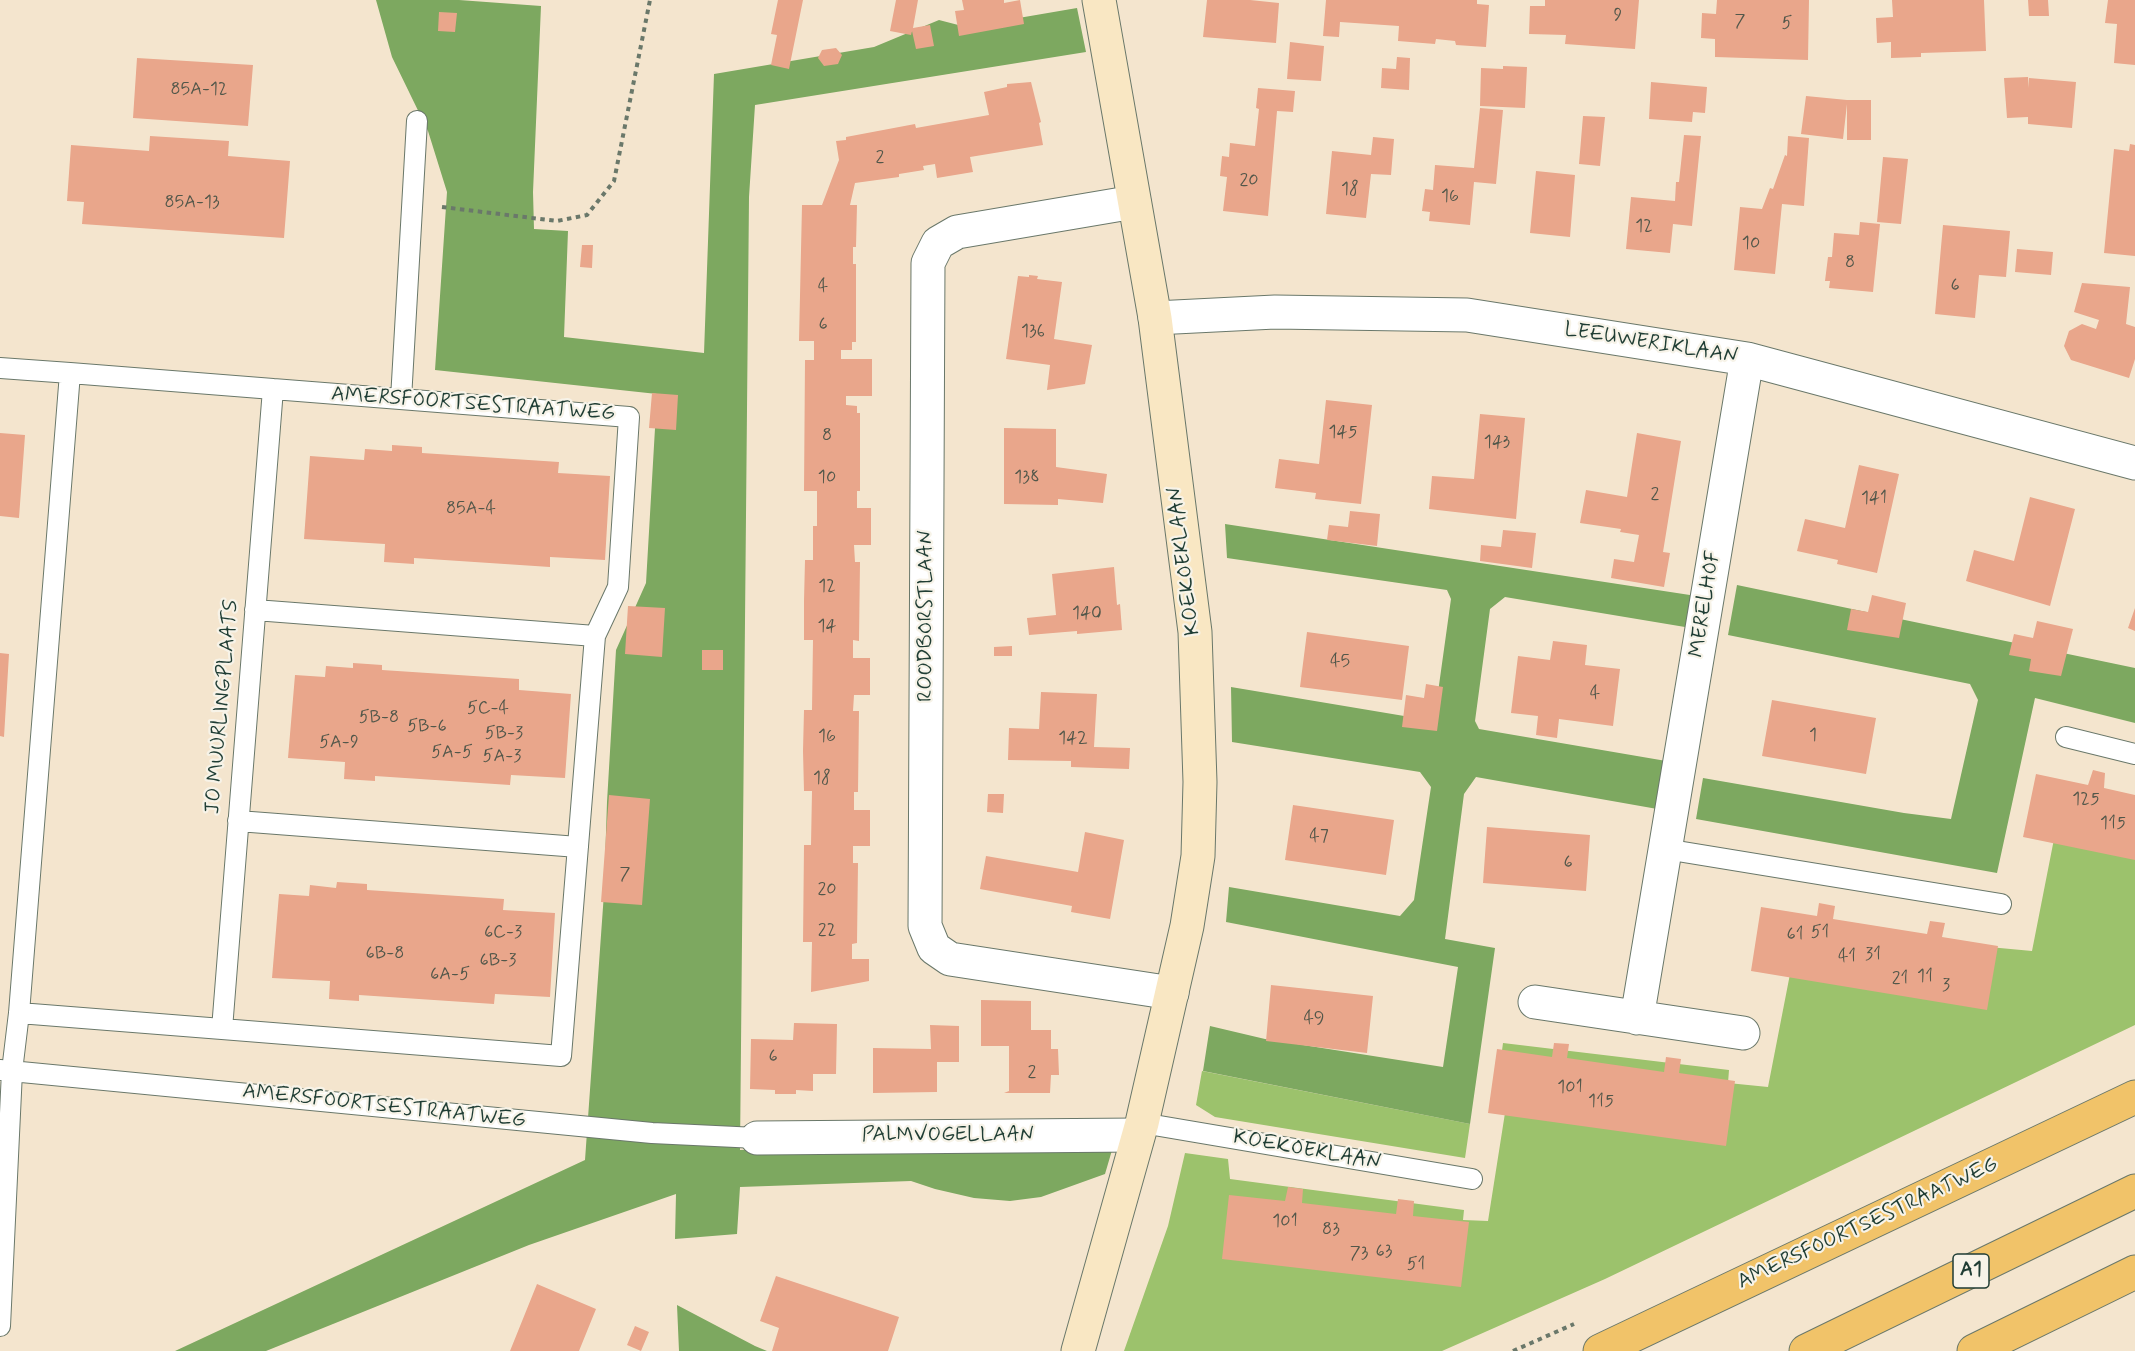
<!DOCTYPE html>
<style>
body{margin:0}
canvas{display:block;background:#f4e5ce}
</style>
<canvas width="2135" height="1351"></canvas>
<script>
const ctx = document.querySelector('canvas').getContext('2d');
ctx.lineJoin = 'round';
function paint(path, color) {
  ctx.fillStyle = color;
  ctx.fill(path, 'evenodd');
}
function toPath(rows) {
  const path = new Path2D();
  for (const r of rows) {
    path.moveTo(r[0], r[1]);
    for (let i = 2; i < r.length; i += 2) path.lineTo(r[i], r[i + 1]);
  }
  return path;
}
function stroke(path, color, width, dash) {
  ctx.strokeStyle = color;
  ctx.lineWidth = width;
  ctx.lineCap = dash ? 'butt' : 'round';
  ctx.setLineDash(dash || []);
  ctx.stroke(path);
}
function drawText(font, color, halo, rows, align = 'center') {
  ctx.font = font + ' Mynerve,sans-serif';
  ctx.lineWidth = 4.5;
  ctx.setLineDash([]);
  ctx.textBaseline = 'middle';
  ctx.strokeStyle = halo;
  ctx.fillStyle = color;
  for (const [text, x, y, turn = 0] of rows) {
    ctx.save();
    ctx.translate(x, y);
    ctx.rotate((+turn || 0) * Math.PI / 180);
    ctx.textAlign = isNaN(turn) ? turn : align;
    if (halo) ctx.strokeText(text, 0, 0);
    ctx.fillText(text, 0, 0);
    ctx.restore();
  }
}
const green = toPath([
 [2054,839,2135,858,2135,1025,1605,1279,1442,1351,1124,1351,1168,1226,1185,1153,1228,1159,1230,1179,1464,1210,1463,1220,1488,1221,1505,1113,1494,1111,1503,1043,1729,1070,1728,1083,1768,1087,1790,974,1989,947,2032,951],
 [1202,1071,1470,1124,1465,1158,1215,1117,1196,1105]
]);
const forest = toPath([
 [376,0,459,0,541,6,533,192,534,229,568,231,564,337,704,353,714,74,874,47,939,20,966,27,1077,8,1086,52,755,105,749,197,740,1150,1115,1140,1105,1174,1041,1197,1010,1201,974,1198,935,1189,911,1181,740,1187,737,1234,675,1239,676,1194,529,1245,266,1351,175,1351,585,1160,604,893,607,802,616,650,646,583,657,394,435,370,447,192,428,131,392,57],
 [1225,524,1703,597,1697,629,1505,597,1490,609,1475,721,1479,729,1672,762,1663,810,1476,777,1464,794,1445,939,1495,948,1470,1124,1203,1071,1210,1026,1265,1039,1443,1067,1458,967,1226,922,1229,887,1400,916,1414,900,1431,787,1420,772,1232,742,1231,687,1434,721,1451,599,1447,590,1227,558],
 [1737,585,2135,668,2135,723,2035,698,1997,873,1696,819,1703,778,1904,813,1951,819,1978,700,1970,684,1728,635],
 [677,1305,755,1346,767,1351,679,1351]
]);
const building = toPath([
 [778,0,803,0,789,69,771,65,777,35,771,34],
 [896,0,918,0,913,28,930,25,934,46,916,49,912,31,911,35,890,31],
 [962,0,1004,0,1004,3,1020,0,1024,24,959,36,955,11,964,10],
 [1207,0,1250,0,1279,3,1276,43,1203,37],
 [1326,0,1477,0,1477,4,1489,5,1486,47,1456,45,1455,41,1436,39,1435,44,1398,41,1399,26,1340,22,1339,37,1323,36],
 [1545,0,1639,0,1635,49,1565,44,1566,35,1529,34,1530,6,1545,6],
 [1717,0,1809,0,1808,60,1715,57,1715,39,1701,38,1702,13,1716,14],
 [1892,0,1984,0,1986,51,1921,53,1921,57,1891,58,1891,42,1877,43,1876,18,1893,17],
 [2028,0,2048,0,2049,16,2029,16],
 [2108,0,2135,0,2135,65,2114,63,2117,24,2105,23],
 [439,12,457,13,455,32,438,31],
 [1290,42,1324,46,1321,81,1287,79],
 [836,48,842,55,838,64,824,66,818,58,822,50],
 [1397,57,1410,58,1409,90,1381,88,1382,68,1396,69],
 [137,58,253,65,248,126,133,118],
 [1503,66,1527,67,1525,108,1480,106,1481,68,1503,69],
 [2028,77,2029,88,2029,78,2076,82,2072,128,2028,124,2028,117,2007,118,2004,78],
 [1031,82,1041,122,1039,123,1043,145,970,157,973,172,937,178,935,164,923,166,924,170,899,174,899,177,855,183,850,205,857,205,856,247,853,247,853,264,856,264,856,342,852,342,852,350,841,350,841,359,872,359,872,396,846,396,846,405,857,406,857,413,860,413,860,491,857,491,857,508,871,508,871,545,854,545,855,562,860,562,859,641,853,640,853,658,870,658,870,695,854,695,853,711,859,711,858,792,854,792,854,810,870,810,870,846,853,846,853,863,858,863,857,943,852,944,852,959,869,959,869,981,811,992,812,942,803,942,804,845,811,845,812,791,804,791,803,751,804,710,812,710,813,640,804,640,804,601,805,560,813,560,813,526,817,526,817,491,804,491,805,360,814,360,814,341,799,341,802,205,822,205,839,160,836,141,846,140,846,137,915,124,916,128,989,115,984,92,1007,87,1007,84],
 [1651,82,1707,87,1705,113,1693,112,1692,122,1649,119],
 [1258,88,1295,91,1293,112,1277,111,1268,216,1223,211,1227,177,1220,176,1222,156,1229,157,1230,143,1255,146,1259,109,1256,108],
 [1806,96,1847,100,1871,100,1871,140,1847,140,1847,104,1843,139,1801,134],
 [1480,108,1503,110,1496,184,1474,182,1470,225,1429,221,1430,212,1422,211,1425,189,1433,190,1435,165,1474,168],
 [1583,116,1605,117,1600,166,1579,164],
 [1684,135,1701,136,1692,226,1673,224,1670,253,1626,249,1631,197,1675,201,1676,182,1679,182],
 [150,136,229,141,228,156,290,161,284,238,82,224,84,202,67,201,71,145,149,151],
 [1788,136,1809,138,1804,206,1782,204,1775,274,1734,270,1740,207,1762,209,1770,188,1773,189,1785,155,1787,156],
 [1373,137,1394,139,1391,175,1371,174,1366,218,1326,214,1332,151,1371,155],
 [2130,144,2135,145,2135,256,2104,253,2114,149,2129,151],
 [1883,157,1908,159,1901,224,1877,222],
 [1536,171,1575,175,1570,237,1530,233],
 [1860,222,1880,224,1873,292,1829,288,1830,281,1825,281,1828,257,1832,257,1834,233,1859,235],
 [1943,225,2010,231,2006,277,1979,275,1975,318,1935,314],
 [582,245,593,245,592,268,580,267],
 [2017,249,2053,252,2051,275,2015,272],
 [1029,275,1038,276,1037,279,1062,282,1054,339,1092,345,1085,384,1047,390,1050,365,1006,359,1018,276,1029,277],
 [2082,283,2130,287,2126,324,2135,327,2135,359,2129,378,2071,360,2064,346,2069,331,2082,324,2096,329,2099,320,2074,312],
 [652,393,678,395,676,430,649,428],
 [1326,400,1372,405,1361,504,1315,499,1316,493,1275,488,1279,459,1319,464],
 [1480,414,1525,418,1516,519,1429,509,1432,476,1474,479],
 [1004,428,1056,429,1056,467,1107,474,1103,503,1058,499,1058,505,1004,504],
 [0,433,25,435,19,518,0,516],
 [1637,433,1681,441,1663,552,1670,553,1664,587,1611,578,1614,559,1634,562,1639,535,1620,532,1621,529,1580,523,1586,490,1627,497],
 [392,445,422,447,422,453,559,462,558,473,610,476,605,560,550,557,550,567,414,558,414,564,384,562,385,544,304,539,310,456,364,460,365,449,392,451],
 [1859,465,1899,474,1877,573,1837,564,1838,560,1797,551,1805,519,1845,528],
 [2030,497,2075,509,2050,606,1966,581,1974,550,2014,561],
 [1350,511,1380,514,1377,546,1327,540,1329,525,1348,527],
 [1503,530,1536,533,1532,568,1480,561,1481,545,1501,547],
 [1114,567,1117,605,1120,604,1122,630,1077,634,1077,631,1029,635,1027,618,1056,615,1052,574],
 [1872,595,1906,603,1899,638,1847,630,1851,609,1868,612],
 [628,606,665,608,662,657,625,654],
 [2135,608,2135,631,2128,628],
 [2037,621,2073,629,2061,676,2029,671,2031,659,2009,655,2014,634,2033,638],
 [1307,632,1409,646,1402,700,1300,687],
 [1553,641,1587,645,1585,665,1620,669,1613,726,1559,719,1557,738,1536,735,1538,716,1511,713,1518,656,1550,660],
 [1012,646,1012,656,994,656,994,647],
 [702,650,723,650,723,670,702,670],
 [0,653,9,654,4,737,0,736],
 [353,663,382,665,382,670,519,679,519,690,571,694,565,778,511,775,510,785,375,776,375,781,344,779,345,762,288,758,295,675,325,677,326,666,353,668],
 [1426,684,1443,687,1437,731,1402,727,1406,695,1424,698],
 [1041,692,1097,694,1094,747,1130,748,1129,769,1071,767,1071,761,1008,760,1009,728,1039,729],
 [1772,700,1876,718,1866,774,1762,756],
 [2093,770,2105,773,2104,788,2135,795,2135,860,2023,837,2036,774,2088,785],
 [988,794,1004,794,1003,813,987,812],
 [609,795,650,799,642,905,601,902],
 [1293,805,1394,820,1386,875,1285,860],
 [1487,827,1590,835,1586,891,1483,883],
 [1085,832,1124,840,1110,919,1071,912,1072,906,980,889,986,856,1078,872],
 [337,882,367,884,367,890,504,899,503,910,555,913,550,997,495,994,494,1004,359,995,359,1001,329,999,330,981,272,978,279,894,309,896,310,885,336,888],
 [1819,903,1835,906,1833,919,1927,934,1930,921,1945,923,1942,937,1998,946,1987,1010,1751,971,1761,907,1817,916],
 [1271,985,1373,996,1367,1053,1266,1041],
 [981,1000,1031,1001,1031,1030,1051,1030,1051,1049,1058,1049,1059,1075,1051,1075,1050,1093,1004,1093,1009,1091,1009,1046,981,1046],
 [794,1023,837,1024,836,1074,813,1074,813,1091,796,1090,796,1094,775,1094,775,1090,750,1089,751,1039,793,1040],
 [930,1025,959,1026,959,1062,937,1062,937,1092,873,1093,873,1048,931,1049],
 [1554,1043,1569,1044,1567,1058,1664,1072,1666,1057,1681,1059,1679,1073,1735,1081,1726,1146,1488,1113,1497,1049,1552,1057],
 [1288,1187,1303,1189,1302,1203,1396,1214,1398,1199,1414,1201,1413,1216,1469,1222,1461,1287,1222,1259,1229,1195,1285,1201],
 [776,1276,899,1317,888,1351,772,1351,779,1328,760,1321],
 [537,1284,596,1309,579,1351,510,1351],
 [635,1326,649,1332,641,1351,627,1345]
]);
const path = toPath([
 [442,207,557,221,587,215,614,181,650,0],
 [1513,1351,1574,1324]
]);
const lane = toPath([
 [0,368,70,373,19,1013,12,1071,0,1326],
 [273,389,629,417,618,587,595,636],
 [401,399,417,121],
 [2066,737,2135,754],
 [238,821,578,847],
 [1665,849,2001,904],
 [19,1013,222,1029,273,389,70,373],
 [222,1029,561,1056,595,636,255,610],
 [0,1070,652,1133,757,1138],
 [1142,1123,1472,1179]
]);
const street = toPath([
 [1134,202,957,232,938,243,928,263,925,926,934,948,950,959,1172,993],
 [1155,318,1275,312,1467,315,1747,359,2135,463],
 [1535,1002,1743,1033],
 [1637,1018,1747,359],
 [757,1138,1138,1135]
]);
const secondary = toPath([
 [1078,1351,1142,1123,1187,926,1198,856,1200,782,1195,632,1155,318,1099,0]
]);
const primary = toPath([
 [1600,1351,2135,1097]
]);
const highway = toPath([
 [1806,1351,2135,1191],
 [1974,1351,2135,1272]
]);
const numberNames = [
 ["9",1618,16],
 ["7",1740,22],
 ["5",1787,24],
 ["85A-12",199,90],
 ["2",880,158],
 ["20",1249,181],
 ["18",1350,190],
 ["16",1450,197],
 ["85A-13",192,203],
 ["12",1644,227],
 ["10",1751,244],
 ["8",1850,263],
 ["6",1955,286],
 ["4",823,287],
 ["6",823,325],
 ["136",1033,332],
 ["145",1343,433],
 ["8",827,436],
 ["143",1497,443],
 ["10",827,478],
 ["138",1027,478],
 ["2",1655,495],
 ["141",1874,499],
 ["85A-4",471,509],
 ["12",827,587],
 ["140",1087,614],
 ["14",827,627],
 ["45",1340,662],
 ["4",1595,694],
 ["5C-4",488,709],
 ["5B-8",379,718],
 ["5B-6",427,727],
 ["5B-3",504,734],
 ["1",1813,736],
 ["16",827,737],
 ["142",1073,739],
 ["5A-9",339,743],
 ["5A-5",452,753],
 ["5A-3",502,757],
 ["18",822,779],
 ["125",2086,800],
 ["115",2113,824],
 ["47",1319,837],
 ["6",1568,863],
 ["7",625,875],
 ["20",827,890],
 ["22",827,931],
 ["6C-3",503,933],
 ["51",1820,933],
 ["61",1795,935],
 ["6B-8",385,954],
 ["31",1873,955],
 ["41",1847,957],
 ["6B-3",498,961],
 ["6A-5",450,975],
 ["11",1925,977],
 ["21",1900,979],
 ["3",1946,986],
 ["49",1314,1019],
 ["6",773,1057],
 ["2",1032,1073],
 ["101",1570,1088],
 ["115",1601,1102],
 ["101",1285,1222],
 ["83",1331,1230],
 ["63",1384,1252],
 ["73",1359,1254],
 ["51",1416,1265]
];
const shields = [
 [1971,1271,36]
];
const shieldNames = [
 ["A1",1971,1271]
];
const streetNames = [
 ["LEEUWERIKLAAN",1651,344,9],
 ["AMERSFOORTSESTRAATWEG",473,405,4],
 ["KOEKOEKLAAN",1185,561,-97],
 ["MERELHOF",1706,604,-81],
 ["ROODBORSTLAAN",927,616,-90],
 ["JO MUURLINGPLAATS",223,707,-85],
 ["AMERSFOORTSESTRAATWEG",384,1107,6],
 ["PALMVOGELLAAN",948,1136],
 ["KOEKOEKLAAN",1307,1151,10],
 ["AMERSFOORTSESTRAATWEG",1868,1224,-25]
];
paint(green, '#9cc26c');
paint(forest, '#7da860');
paint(building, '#e9a68b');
stroke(lane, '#6a786a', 22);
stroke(street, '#6a786a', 35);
stroke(secondary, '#6a786a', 35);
stroke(primary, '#6a786a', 35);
stroke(highway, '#6a786a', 35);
stroke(path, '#6a786a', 4, [4.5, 4.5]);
stroke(lane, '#fff', 20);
stroke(street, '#fff', 33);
stroke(secondary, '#f9e7c3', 33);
stroke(primary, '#f1c369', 33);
stroke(highway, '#f1c369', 33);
drawText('18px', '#52574a', null, numberNames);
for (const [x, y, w] of shields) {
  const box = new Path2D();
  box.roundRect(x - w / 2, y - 17, w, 34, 4.5);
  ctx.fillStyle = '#f7f3e8';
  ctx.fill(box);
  stroke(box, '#1f3d34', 1.5);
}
drawText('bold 20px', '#1f3d34', null, shieldNames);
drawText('21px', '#1f3d34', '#f7f3e8', streetNames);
</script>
